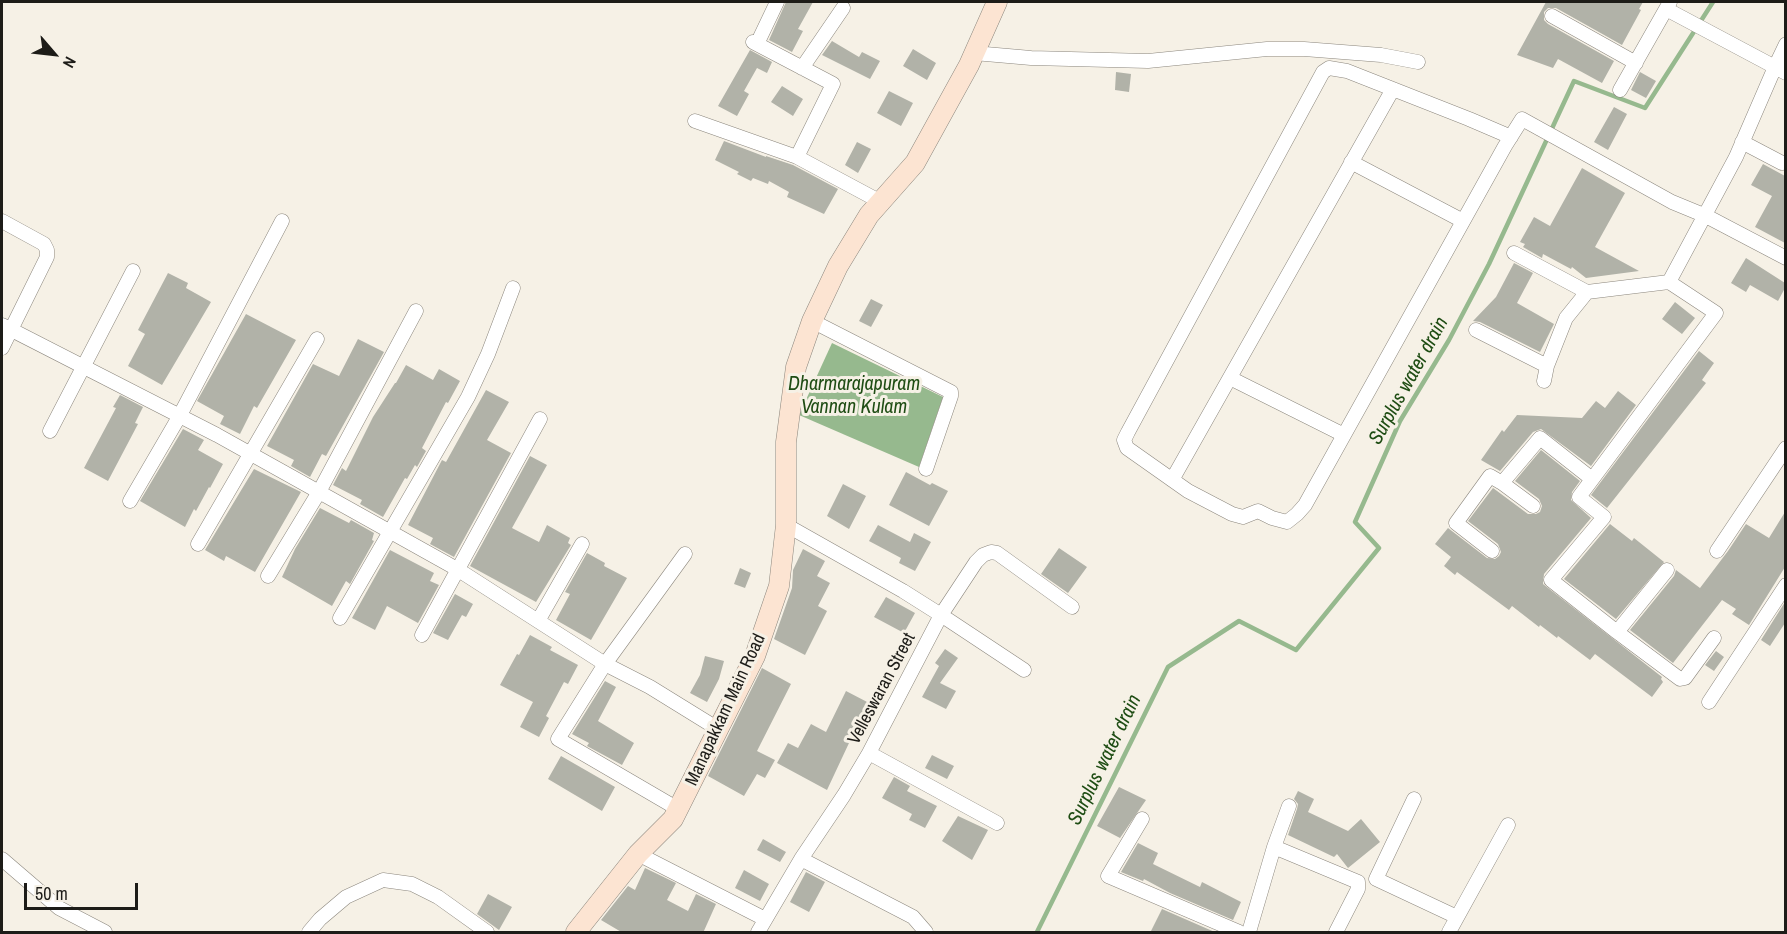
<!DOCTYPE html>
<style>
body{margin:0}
#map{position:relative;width:1787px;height:934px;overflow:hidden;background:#f6f1e6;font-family:"Archivo Narrow",sans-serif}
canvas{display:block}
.frame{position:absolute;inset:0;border:3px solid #1d1c18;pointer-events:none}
.north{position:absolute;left:24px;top:24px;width:60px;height:60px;-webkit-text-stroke:4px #f6f1e6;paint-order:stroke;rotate:118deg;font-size:16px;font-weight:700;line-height:24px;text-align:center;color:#1d1c18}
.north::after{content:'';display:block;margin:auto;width:21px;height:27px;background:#1d1c18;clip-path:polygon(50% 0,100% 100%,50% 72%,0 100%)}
.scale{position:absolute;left:24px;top:883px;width:114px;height:27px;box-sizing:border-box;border:3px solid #1d1c18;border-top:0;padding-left:8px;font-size:18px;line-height:21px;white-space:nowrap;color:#1d1c18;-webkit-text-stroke:4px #f6f1e6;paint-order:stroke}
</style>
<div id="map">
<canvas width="1787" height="934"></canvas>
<div class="frame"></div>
<div class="north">N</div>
<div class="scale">50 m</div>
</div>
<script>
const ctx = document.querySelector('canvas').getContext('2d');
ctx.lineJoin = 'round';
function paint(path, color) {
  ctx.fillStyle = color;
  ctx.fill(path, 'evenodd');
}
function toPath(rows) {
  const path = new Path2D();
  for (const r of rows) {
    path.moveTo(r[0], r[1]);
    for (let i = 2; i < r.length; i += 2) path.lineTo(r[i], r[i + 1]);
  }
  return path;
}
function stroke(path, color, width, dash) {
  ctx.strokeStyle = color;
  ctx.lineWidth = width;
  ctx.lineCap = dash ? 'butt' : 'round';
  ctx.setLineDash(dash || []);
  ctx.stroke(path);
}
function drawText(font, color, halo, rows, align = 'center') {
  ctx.font = font + ' "Archivo Narrow",sans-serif';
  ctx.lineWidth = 6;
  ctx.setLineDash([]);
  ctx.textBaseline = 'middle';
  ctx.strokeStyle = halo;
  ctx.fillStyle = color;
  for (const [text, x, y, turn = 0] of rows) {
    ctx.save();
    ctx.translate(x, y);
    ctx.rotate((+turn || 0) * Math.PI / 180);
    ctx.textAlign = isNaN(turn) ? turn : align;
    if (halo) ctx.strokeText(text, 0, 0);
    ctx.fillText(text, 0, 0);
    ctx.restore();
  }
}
const water = toPath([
 [832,343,943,397,919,467,799,415]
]);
const stream = toPath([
 [1037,932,1168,667,1239,621,1296,650,1379,548,1355,522,1400,421,1449,340,1489,264,1574,81,1645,108,1713,2]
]);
const building = toPath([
 [786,2,813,2,798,29,803,31,792,52,769,40],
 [1546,2,1643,2,1639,9,1641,10,1622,45,1556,8,1548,8,1544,12,1544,20,1548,24,1614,61,1602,83,1558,59,1553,68,1517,55],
 [832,41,859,57,862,52,880,61,870,79,822,55],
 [913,49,936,63,927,80,903,66],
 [750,50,772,62,767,73,757,68,744,91,749,94,737,116,718,106],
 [1116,72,1131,74,1129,92,1115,90],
 [1640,72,1656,81,1646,98,1631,90],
 [782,86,803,99,793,116,771,102],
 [889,91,913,103,901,126,877,113],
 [1614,107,1627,114,1608,150,1594,142],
 [724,141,766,157,766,156,793,165,838,189,824,214,787,197,789,192,769,181,768,184,753,178,751,181,737,174,739,172,715,160],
 [857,142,871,149,858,173,845,165],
 [1763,164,1785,176,1785,243,1755,227,1772,196,1751,185],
 [1582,168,1625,193,1595,247,1639,271,1586,278,1572,267,1571,269,1543,254,1542,258,1523,247,1525,244,1520,242,1534,217,1550,226],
 [1746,258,1785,283,1785,288,1778,301,1750,285,1746,292,1731,283],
 [1514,263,1533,273,1517,303,1554,324,1540,352,1480,322,1473,321,1496,297],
 [168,273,188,283,186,288,211,302,162,385,128,366,145,334,138,330],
 [871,299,883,305,871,327,859,321],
 [1675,302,1695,318,1682,334,1662,319],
 [246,314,296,340,257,408,254,406,240,434,220,424,224,416,197,401],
 [358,339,384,352,326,456,322,454,310,477,291,466,294,460,267,446,313,364,339,376],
 [1699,351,1714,363,1702,380,1706,383,1607,508,1591,495],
 [406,365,433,380,439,369,460,381,448,403,446,402,422,448,426,451,417,467,415,465,407,479,405,478,383,517,360,504,362,500,333,485,342,468,346,471,373,417,395,383,396,383],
 [486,390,509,402,487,440,511,453,454,557,430,544,433,538,408,525,442,460,446,462],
 [1618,391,1636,405,1591,466,1541,429,1533,432,1500,471,1481,460,1502,430,1504,432,1517,415,1582,418,1596,401,1605,408],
 [120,395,143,407,135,423,138,424,108,481,84,468,116,408,113,407],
 [183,429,204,440,198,450,223,464,210,488,209,487,196,511,194,509,185,527,140,501],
 [1541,450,1580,481,1572,492,1571,500,1591,518,1544,574,1543,584,1662,677,1661,679,1663,682,1652,697,1595,654,1590,660,1558,636,1557,638,1540,625,1539,627,1512,606,1509,610,1457,572,1455,575,1444,566,1451,557,1435,544,1448,528,1487,558,1495,559,1499,556,1501,552,1498,544,1468,521,1493,488,1528,514,1536,514,1540,512,1542,506,1539,499,1515,481],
 [530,456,547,465,512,528,539,542,547,525,570,538,568,543,571,545,536,602,470,566],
 [254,469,301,492,255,572,226,556,224,561,205,550],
 [906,472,930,485,932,483,948,491,929,526,889,505],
 [843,484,866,496,849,529,827,516],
 [320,508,349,523,351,520,374,533,372,540,374,541,350,584,346,581,332,606,282,577,295,549],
 [1785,512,1785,567,1749,625,1732,614,1736,609,1722,600,1673,663,1630,630,1674,576,1676,570,1700,588,1728,551,1746,524,1769,538],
 [1610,524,1632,541,1634,538,1664,562,1616,619,1564,579],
 [878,525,910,542,914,533,931,542,915,571,899,563,901,558,869,541],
 [1059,548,1087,567,1068,593,1041,574],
 [803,549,825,561,817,576,830,583,818,606,827,611,805,655,774,639,792,588,793,570],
 [390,550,434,573,430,581,439,585,418,623,387,606,375,630,352,618],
 [587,553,605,563,604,566,627,578,591,640,556,620,570,594,565,592],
 [740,568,751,573,745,588,734,584],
 [455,594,473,604,466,617,462,615,448,640,433,633],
 [886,597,915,613,904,633,874,617],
 [1785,602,1785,623,1770,646,1761,640],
 [530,635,552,647,550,650,578,665,568,684,564,682,546,716,549,718,539,737,520,727,533,702,500,685,517,654,519,655],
 [945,649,958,658,940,683,956,691,946,709,922,697,939,666,935,663],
 [1716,651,1724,657,1714,671,1705,665],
 [705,656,724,661,719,679,707,702,690,693,700,675],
 [762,668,791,684,757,751,775,760,765,778,757,774,744,796,708,776],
 [605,681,616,687,598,721,634,743,622,765,587,746,589,743,572,734],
 [846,691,871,704,863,719,859,717,846,741,849,743,827,790,777,763,788,743,798,748,811,724,826,732],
 [932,755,954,766,947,779,925,768],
 [561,756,615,787,602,811,548,779],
 [894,777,910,786,907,791,937,806,925,828,909,820,912,814,882,798],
 [1119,787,1146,800,1120,838,1097,826],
 [1298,791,1314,799,1308,812,1348,831,1361,819,1380,842,1348,868,1337,854,1334,857,1288,835,1297,809,1298,804,1294,799],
 [958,816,988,830,972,860,942,841],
 [763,839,786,852,780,862,757,850],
 [1138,843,1158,853,1153,864,1200,887,1202,882,1241,902,1233,920,1170,893,1144,879,1143,881,1121,872],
 [645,868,676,883,667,900,688,911,696,894,716,904,703,933,623,933,601,920,628,886,635,890],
 [744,870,769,884,760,901,735,888],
 [806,872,825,882,809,912,790,902],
 [488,894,512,907,499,930,477,914],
 [1162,909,1217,933,1150,933]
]);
const minor = toPath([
 [1552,16,1636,63],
 [753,42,833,84,797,157],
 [757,44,777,2],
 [1786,44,1775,67,1786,73],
 [974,53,1031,58,1148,61,1267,49,1304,49,1381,55,1418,62],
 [802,68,843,8],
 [1620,90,1666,9],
 [695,121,797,157,881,202],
 [1511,137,1469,119,1347,71,1329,68,1323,72,1128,432,1124,440,1127,448,1188,491,1232,514,1243,517,1258,511,1272,518,1287,522,1297,514,1305,505,1505,146,1522,119,1672,202,1706,216,1786,258],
 [1742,142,1782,163],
 [1351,162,1463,221],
 [2,221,44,244,47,250,47,257,2,348],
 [1514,253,1587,292],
 [1669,282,1736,157,1775,67,1666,9,1670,2],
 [812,321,951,392,951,396,926,469],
 [2,325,217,435,457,569,605,664,650,687,718,729],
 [1476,330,1547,366],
 [1230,378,1344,435],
 [1544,381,1547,366,1566,318,1587,292,1669,282,1716,313,1579,497,1604,517,1551,580,1617,632,1667,570],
 [50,431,133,271],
 [1172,480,1393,89],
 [130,501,179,417,282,221],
 [1533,506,1502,483,1540,438,1592,479],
 [198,544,317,339],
 [1492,551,1456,523,1490,476,1502,483],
 [1717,551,1786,448],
 [268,576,319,492,416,311],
 [340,618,468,397,488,354,513,288],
 [538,621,582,544],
 [1617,632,1680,679,1685,678,1714,638],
 [422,635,540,419],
 [1024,670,941,615,976,562,983,555,991,552,997,553,1072,607],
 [1709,702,1786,585],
 [869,753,997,823],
 [1414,799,1376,879,1457,917],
 [678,809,558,739,605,664,685,554],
 [1142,819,1108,876,1239,932],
 [1274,847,1289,806],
 [638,854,765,919],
 [2,859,59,908,105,932],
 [801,859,913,917,926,932],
 [309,932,320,919,346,897,383,880,412,884,438,897,487,932],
 [758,932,801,859,844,795,869,753,941,615,903,591,786,525],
 [1249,932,1274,847,1358,882,1358,889,1336,932],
 [1449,932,1508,825]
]);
const secondary = toPath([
 [576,932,638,854,673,819,755,656,779,586,786,525,786,442,796,367,812,321,838,266,869,215,915,163,969,65,997,2]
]);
const streetNames = [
 ["Velleswaran Street",882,689,-62],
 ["Manapakkam Main Road",726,710,-65]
];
const waterNames = [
 ["Surplus water drain",1409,381,-61],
 ["Dharmarajapuram",854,385],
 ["Vannan Kulam",854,408],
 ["Surplus water drain",1105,760,-64]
];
paint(water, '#96b98e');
stroke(stream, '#96b98e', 4.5);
paint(building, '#b1b2a8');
stroke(minor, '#8b867d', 15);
stroke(secondary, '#8b867d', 21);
stroke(minor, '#fff', 14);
stroke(secondary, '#fce4d2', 20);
drawText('18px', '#1d1c18', '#f6f1e6', streetNames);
drawText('italic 20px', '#1f4d14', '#f6f1e6', waterNames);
</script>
